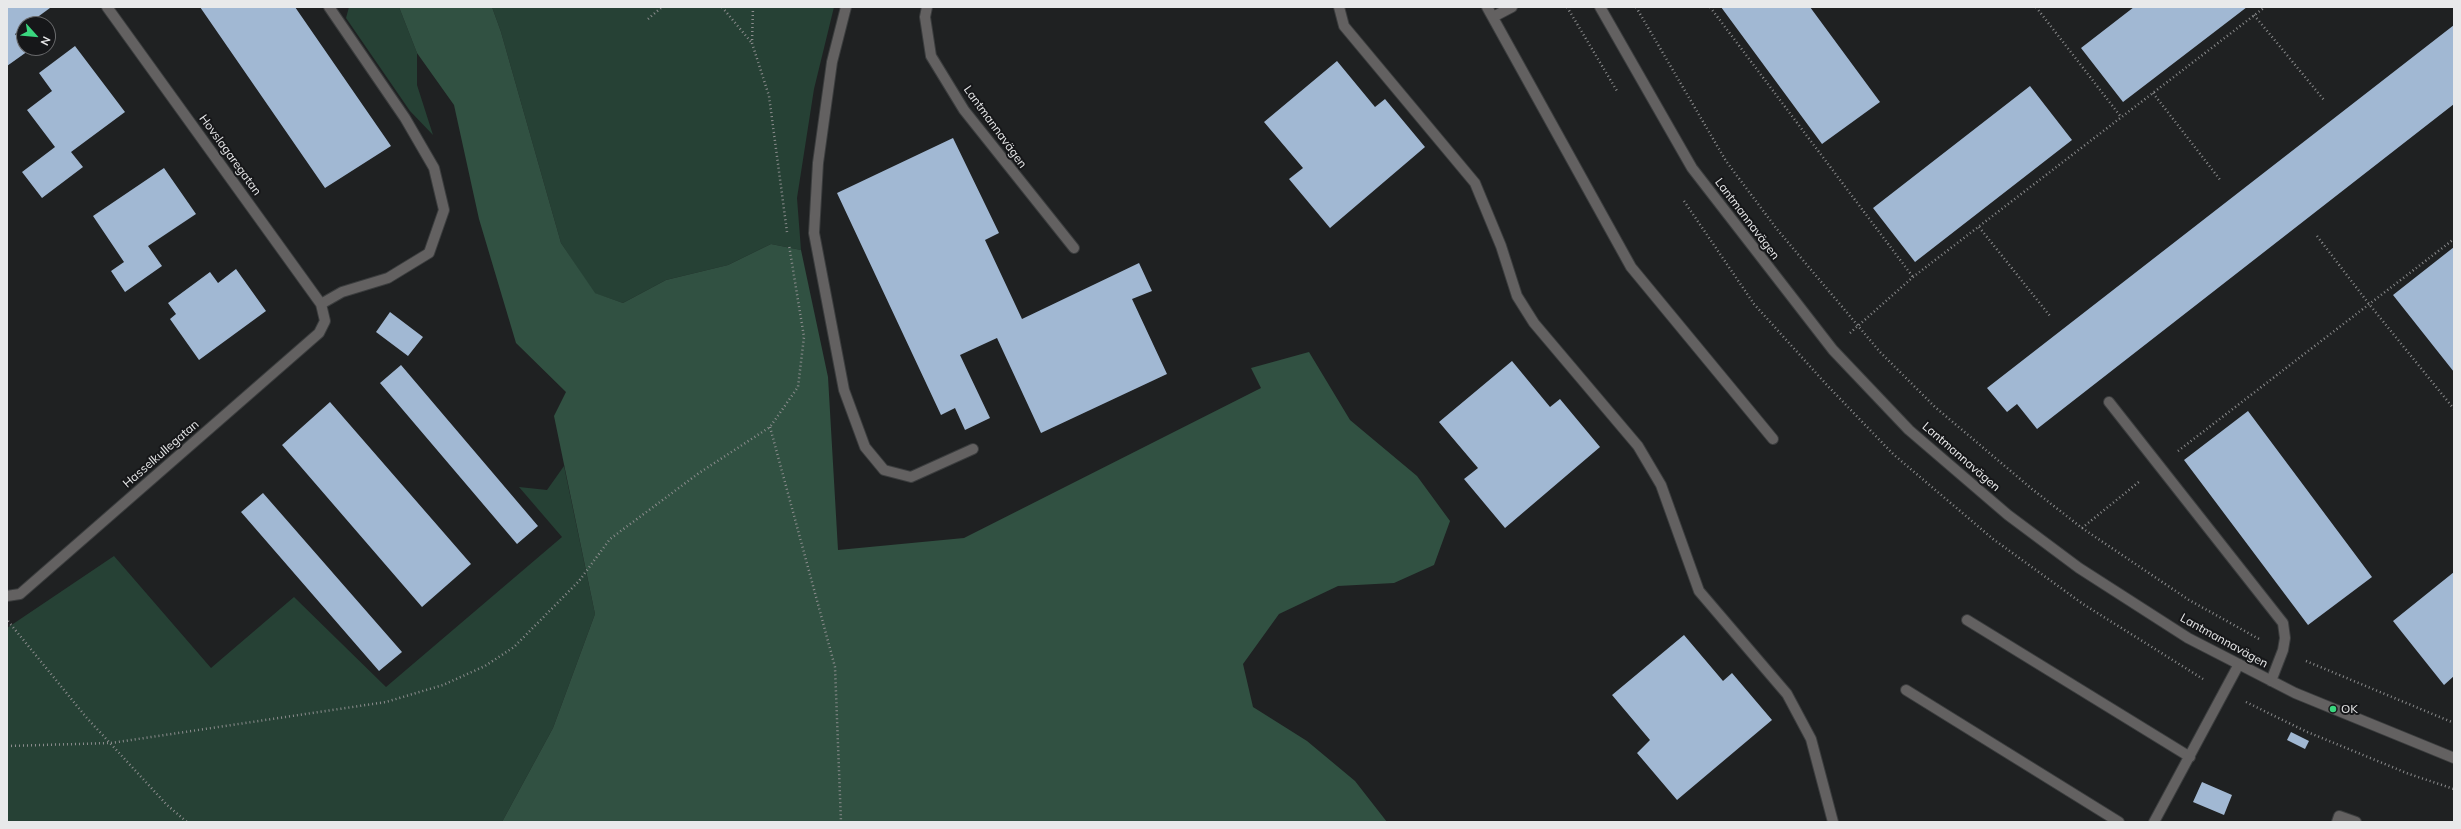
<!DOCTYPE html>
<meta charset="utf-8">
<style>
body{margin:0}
#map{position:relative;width:2461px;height:829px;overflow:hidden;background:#1f2122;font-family:Mulish,sans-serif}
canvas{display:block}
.frame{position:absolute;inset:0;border:8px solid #e8e9ea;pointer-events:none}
.north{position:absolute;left:16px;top:16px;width:40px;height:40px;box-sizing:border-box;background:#161719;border:1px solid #6a6b6d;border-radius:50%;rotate:117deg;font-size:11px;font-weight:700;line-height:16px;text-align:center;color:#e8e9ea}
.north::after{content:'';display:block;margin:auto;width:14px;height:18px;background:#3ad77f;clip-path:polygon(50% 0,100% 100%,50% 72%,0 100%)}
</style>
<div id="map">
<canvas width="2461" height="829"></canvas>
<div class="frame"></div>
<div class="north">N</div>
</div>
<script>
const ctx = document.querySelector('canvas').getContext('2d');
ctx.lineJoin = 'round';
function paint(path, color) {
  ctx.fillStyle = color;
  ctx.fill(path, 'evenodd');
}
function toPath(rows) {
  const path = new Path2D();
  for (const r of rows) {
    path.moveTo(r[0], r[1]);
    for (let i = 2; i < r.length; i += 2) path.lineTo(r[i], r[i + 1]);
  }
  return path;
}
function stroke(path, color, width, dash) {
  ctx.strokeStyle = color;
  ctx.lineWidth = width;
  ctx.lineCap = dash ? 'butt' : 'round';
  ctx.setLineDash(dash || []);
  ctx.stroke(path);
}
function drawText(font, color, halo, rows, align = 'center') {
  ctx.font = font + ' Mulish,sans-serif';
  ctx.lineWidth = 4;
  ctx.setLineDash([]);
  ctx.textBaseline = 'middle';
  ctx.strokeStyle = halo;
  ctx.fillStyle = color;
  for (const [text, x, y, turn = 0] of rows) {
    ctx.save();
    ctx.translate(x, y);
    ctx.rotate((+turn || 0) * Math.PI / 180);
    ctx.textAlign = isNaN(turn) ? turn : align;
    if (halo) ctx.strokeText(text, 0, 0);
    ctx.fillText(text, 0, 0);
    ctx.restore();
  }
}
const green = toPath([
 [349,7,399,7,417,53,417,85,433,135,410,111,346,18],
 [492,7,834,7,814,89,797,198,801,250,771,244,728,265,666,280,623,303,594,293,561,243,501,32],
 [564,466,595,614,553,728,502,822,7,822,7,628,114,556,211,668,294,597,386,687,562,537,519,487,547,490]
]);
const forest = toPath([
 [399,7,492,7,501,32,561,243,595,293,623,303,666,280,728,265,771,244,801,250,828,377,838,550,964,538,1261,388,1251,368,1309,352,1350,420,1417,476,1450,521,1434,565,1394,583,1338,586,1279,614,1243,664,1253,707,1307,741,1355,781,1387,822,502,822,553,728,595,614,554,416,566,392,516,343,479,219,454,105,417,53]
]);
const building = toPath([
 [7,7,50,8,28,24,24,24,24,27,15,34,28,51,7,66],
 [200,7,295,7,391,146,325,188],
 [1721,7,1810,7,1880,102,1822,144],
 [2134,7,2247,7,2123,102,2081,48],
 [2454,25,2454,104,2037,429,2017,404,2007,412,1987,388],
 [75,46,125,112,71,152,83,167,42,198,22,172,55,147,27,110,52,91,39,73],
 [1337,61,1375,107,1385,99,1425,147,1330,228,1289,179,1303,168,1264,122],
 [2030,86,2072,140,1915,262,1873,208],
 [953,138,999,233,985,240,1022,319,1139,263,1152,291,1132,299,1167,374,1041,433,997,338,960,355,990,418,965,430,955,408,941,415,837,193],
 [164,168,196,214,148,246,162,266,125,292,111,271,124,262,93,216],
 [2454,247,2454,372,2393,295],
 [236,269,266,311,199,360,170,319,176,314,168,303,210,272,218,283],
 [390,312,423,337,408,356,376,332],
 [1512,361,1550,407,1560,399,1600,447,1505,528,1464,479,1478,468,1439,422],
 [401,365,538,526,517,544,380,383],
 [330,402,471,564,422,607,282,445],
 [2248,411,2372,577,2308,625,2184,460],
 [263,493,402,652,379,671,241,512],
 [2454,572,2454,676,2444,685,2393,621],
 [1684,635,1723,681,1732,673,1772,720,1677,800,1637,753,1650,740,1612,695],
 [2291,732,2309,741,2305,749,2287,740],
 [2202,782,2232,795,2224,815,2193,802]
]);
const path = toPath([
 [722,7,751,42],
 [753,7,752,43,769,96,787,232],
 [1567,7,1617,91],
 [1636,7,1726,161,1776,228,1880,352,1935,407,2032,489,2082,528,2189,600,2259,639],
 [1710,7,1913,277],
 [2036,7,2121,117],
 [2254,15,2324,100],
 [648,19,662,7],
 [2153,93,2221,181],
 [1684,201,1754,304,1825,383,1893,454,1993,539,2083,604,2203,679],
 [1979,227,2050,316],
 [2317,236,2369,304,2454,409],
 [1850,333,1913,277,2265,7],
 [770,427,835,667,841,822],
 [2178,451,2454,239],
 [2082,528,2140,481],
 [8,621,86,717,167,805,187,822],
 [2306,661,2454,723],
 [2246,702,2305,731,2409,774,2454,789],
 [7,746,111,743,386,702,443,685,485,666,514,647,579,581,610,539,699,473,770,427,798,387,804,337,789,245]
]);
const minor = toPath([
 [846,7,832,62,818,163,814,233,844,390,865,447,884,470,911,477,973,449],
 [927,7,925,17,931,56,964,110,1074,248],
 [1339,7,1344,26,1475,183,1501,246,1517,296,1534,323,1638,446,1661,485,1699,591,1787,694,1811,739,1833,822],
 [1487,7,1631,267,1773,439],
 [1600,7,1692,168,1833,350,1909,430,2008,515,2079,568,2188,638,2295,693,2454,758],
 [1493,17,1512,7],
 [321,304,342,292,388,278,429,253,444,210,434,168,405,118,329,7],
 [2109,402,2283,623,2285,638,2283,650,2271,681],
 [7,596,20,594,319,333,325,321,321,304,107,7],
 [1967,620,2190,757],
 [1906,690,2119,822],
 [2154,822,2239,664],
 [2337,822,2339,816,2356,822]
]);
const markers = [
 [2333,709,4,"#3ad77f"]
];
const streetNames = [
 ["Lantmannavägen",995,127,54],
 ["Hovslagaregatan",230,155,54],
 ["Lantmannavägen",1747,219,53],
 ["Hasselkullegatan",161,454,-41],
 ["Lantmannavägen",1961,457,41],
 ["Lantmannavägen",2224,641,29]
];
const poiNames = [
 ["OK",2341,709]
];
paint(green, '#264135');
paint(forest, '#315142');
paint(building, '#a1b8d3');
stroke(minor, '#3b3d3e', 12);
stroke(path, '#8c8d8e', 2.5, [1, 3]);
stroke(minor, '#636161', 10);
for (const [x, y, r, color] of markers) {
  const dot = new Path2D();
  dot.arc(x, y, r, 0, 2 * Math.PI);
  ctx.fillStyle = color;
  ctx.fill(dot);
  stroke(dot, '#161719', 1.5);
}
drawText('12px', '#e8e9ea', '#161719', streetNames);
drawText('12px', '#e8e9ea', '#161719', poiNames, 'left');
</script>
